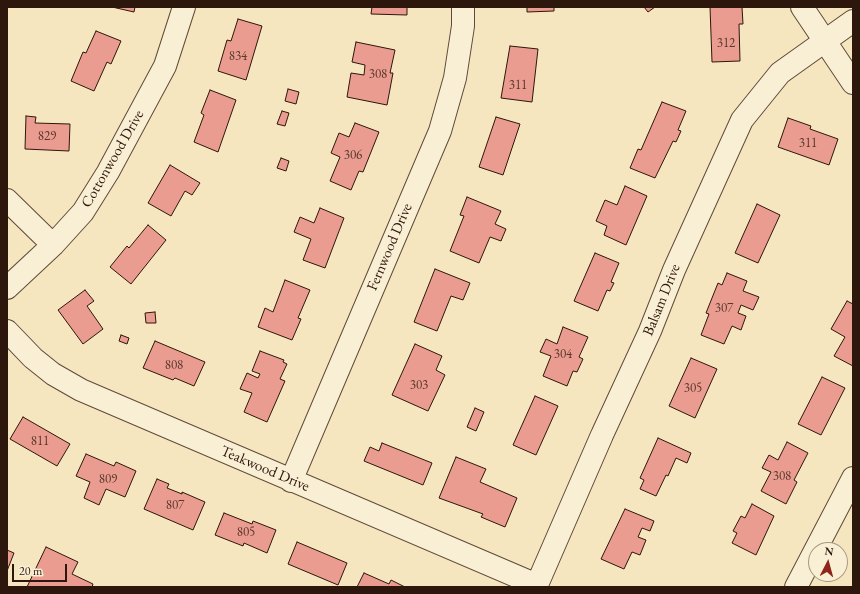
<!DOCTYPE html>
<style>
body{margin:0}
#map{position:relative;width:860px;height:594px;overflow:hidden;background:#f6e6bf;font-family:"EB Garamond",serif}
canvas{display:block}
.frame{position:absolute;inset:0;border:8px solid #2d160b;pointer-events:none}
.north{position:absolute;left:808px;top:542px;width:40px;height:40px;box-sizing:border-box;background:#f9efd5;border:1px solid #a79884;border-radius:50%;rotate:6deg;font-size:11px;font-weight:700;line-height:16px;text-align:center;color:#2d160b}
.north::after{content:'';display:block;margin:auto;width:14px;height:18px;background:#8f2418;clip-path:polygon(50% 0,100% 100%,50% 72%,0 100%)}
.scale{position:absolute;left:12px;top:564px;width:55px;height:18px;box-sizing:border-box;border:2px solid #2d160b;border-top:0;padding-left:5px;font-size:12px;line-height:14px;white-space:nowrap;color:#2d160b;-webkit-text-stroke:3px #f9efd5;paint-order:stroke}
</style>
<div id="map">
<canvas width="860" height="594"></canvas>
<div class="frame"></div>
<div class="north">N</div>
<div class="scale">20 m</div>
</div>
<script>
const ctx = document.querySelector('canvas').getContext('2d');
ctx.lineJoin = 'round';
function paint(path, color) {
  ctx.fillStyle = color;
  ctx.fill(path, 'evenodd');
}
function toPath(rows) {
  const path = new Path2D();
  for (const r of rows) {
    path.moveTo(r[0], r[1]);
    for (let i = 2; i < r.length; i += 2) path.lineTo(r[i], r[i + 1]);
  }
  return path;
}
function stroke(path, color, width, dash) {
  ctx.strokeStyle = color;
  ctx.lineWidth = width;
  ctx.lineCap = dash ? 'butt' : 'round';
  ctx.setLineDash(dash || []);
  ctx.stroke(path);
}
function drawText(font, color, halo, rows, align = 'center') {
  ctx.font = font + ' "EB Garamond",serif';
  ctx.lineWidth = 3.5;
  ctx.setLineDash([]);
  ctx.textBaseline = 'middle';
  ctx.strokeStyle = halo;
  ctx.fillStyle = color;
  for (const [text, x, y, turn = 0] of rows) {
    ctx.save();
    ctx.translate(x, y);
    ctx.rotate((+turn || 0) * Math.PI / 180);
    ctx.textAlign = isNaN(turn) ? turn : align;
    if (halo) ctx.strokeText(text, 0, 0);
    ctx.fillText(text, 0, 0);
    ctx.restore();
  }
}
const building = toPath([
 [112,7,135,7,134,12,112,7],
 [372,7,407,7,407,15,371,14,372,7],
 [527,7,554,7,554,11,527,12,527,7],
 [644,7,655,7,648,12,644,7],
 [710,7,742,7,743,24,739,24,740,61,712,62,710,7],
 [238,19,262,26,246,80,218,71,227,40,231,41,238,19],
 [96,31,121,41,111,64,107,62,94,91,71,81,83,52,86,53,96,31],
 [356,42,395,50,390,73,393,73,387,105,347,97,351,73,364,75,365,65,352,62,356,42],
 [510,46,538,49,532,102,501,98,510,46],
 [288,89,299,92,296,104,285,101,288,89],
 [210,90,236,100,218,152,194,142,204,115,201,113,210,90],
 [662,102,686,111,678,130,681,131,676,142,673,141,655,178,630,168,638,149,641,150,662,102],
 [282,111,289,113,285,126,277,124,282,111],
 [26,116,36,117,35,123,70,124,69,151,25,149,26,116],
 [496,117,520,124,503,175,479,167,496,117],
 [788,118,811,126,810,129,838,139,829,165,778,147,788,118],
 [355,123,379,132,363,172,359,171,351,190,330,181,340,157,331,153,339,133,349,137,355,123],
 [281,158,289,161,286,171,277,168,281,158],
 [170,165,200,183,192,195,185,191,171,216,148,203,170,165],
 [625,186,647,196,626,245,604,235,607,226,596,221,605,200,617,205,625,186],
 [467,197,501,211,495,224,506,229,501,241,490,237,479,263,450,251,464,216,460,215,467,197],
 [757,204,780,215,758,263,735,253,757,204],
 [320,208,344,218,325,268,303,260,311,239,294,232,300,217,314,223,320,208],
 [148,225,166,240,131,284,110,267,127,246,129,248,148,225],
 [595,253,619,263,611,282,614,283,610,291,607,290,598,311,574,301,595,253],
 [435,269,470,283,463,300,451,296,437,331,414,322,435,269],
 [727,273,747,281,743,291,759,297,753,310,741,305,738,313,746,316,741,330,732,326,724,344,701,335,709,314,706,313,718,283,722,285,727,273],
 [285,280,310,290,298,318,301,319,292,340,258,327,265,308,273,312,285,280],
 [85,290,94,301,87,306,103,329,83,344,58,310,85,290],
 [847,301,853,304,853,366,834,356,845,337,831,329,847,301],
 [155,312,156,323,146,323,145,313,155,312],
 [563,327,588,337,579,357,583,359,577,372,573,371,567,386,543,376,551,356,540,352,546,339,557,344,563,327],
 [121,335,129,338,127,344,119,341,121,335],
 [155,341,205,362,194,386,175,378,173,380,143,368,155,341],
 [415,344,442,356,436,370,445,375,428,411,392,395,415,344],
 [260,351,284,360,283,362,287,364,280,379,285,381,267,422,244,412,252,393,240,389,247,373,258,378,260,374,252,371,260,351],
 [691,358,717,369,695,418,669,406,691,358],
 [822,377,845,388,821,435,798,424,822,377],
 [535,396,558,406,536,455,513,445,535,396],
 [475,408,484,412,476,431,467,427,475,408],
 [23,417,70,444,57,466,10,439,23,417],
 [658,438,691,453,687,463,676,458,668,476,666,475,656,496,640,489,644,480,640,478,658,438],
 [787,442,808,453,794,480,797,482,786,504,761,491,771,472,762,468,769,455,778,460,787,442],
 [382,443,432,463,423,485,364,461,370,447,379,451,382,443],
 [86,454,114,466,116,462,136,471,125,497,106,489,99,505,84,498,90,482,76,476,86,454],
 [456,457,486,469,480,482,517,498,505,527,481,517,483,514,439,498,456,457],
 [157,479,169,484,167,488,182,494,182,492,205,502,193,530,144,509,157,479],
 [752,504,774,516,756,555,732,543,737,533,733,531,741,516,745,518,752,504],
 [625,509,654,521,650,531,642,528,638,537,646,540,640,555,632,552,624,569,601,559,625,509],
 [224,513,252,524,253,521,276,530,267,553,244,543,243,546,215,535,224,513],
 [297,542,347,563,338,585,288,564,297,542],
 [46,547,78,562,72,574,93,584,92,587,27,587,46,547],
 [7,550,14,553,7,571,7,550],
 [364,573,389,584,391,580,405,587,357,587,364,573]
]);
const minor = toPath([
 [802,7,853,83],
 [7,200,53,245],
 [7,288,53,245,83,212,108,172,165,66,184,7],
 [7,331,33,358,53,374,81,390,537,585],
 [291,481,440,131,455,78,463,26,463,7],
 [536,587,602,435,650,331,674,270,742,120,780,73,853,21],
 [796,587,853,478]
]);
const numberNames = [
 ["312",726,43],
 ["834",238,56],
 ["308",378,74],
 ["311",518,85],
 ["829",47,136],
 ["311",808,143],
 ["306",353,155],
 ["307",724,308],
 ["304",563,354],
 ["808",174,365],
 ["303",419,385],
 ["305",693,388],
 ["811",40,441],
 ["308",782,476],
 ["809",108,479],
 ["807",175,505],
 ["805",246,532]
];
const streetNames = [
 ["Cottonwood Drive",113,159,-60],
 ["Fernwood Drive",390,247,-67],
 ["Balsam Drive",662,300,-68],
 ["Teakwood Drive",265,469,23]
];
paint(building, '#e99c8f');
stroke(building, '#2d160b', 1);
stroke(minor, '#5f4a38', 24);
stroke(minor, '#f9efd5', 22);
drawText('13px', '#5c382c', null, numberNames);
drawText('15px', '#2d160b', '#f9efd5', streetNames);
</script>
